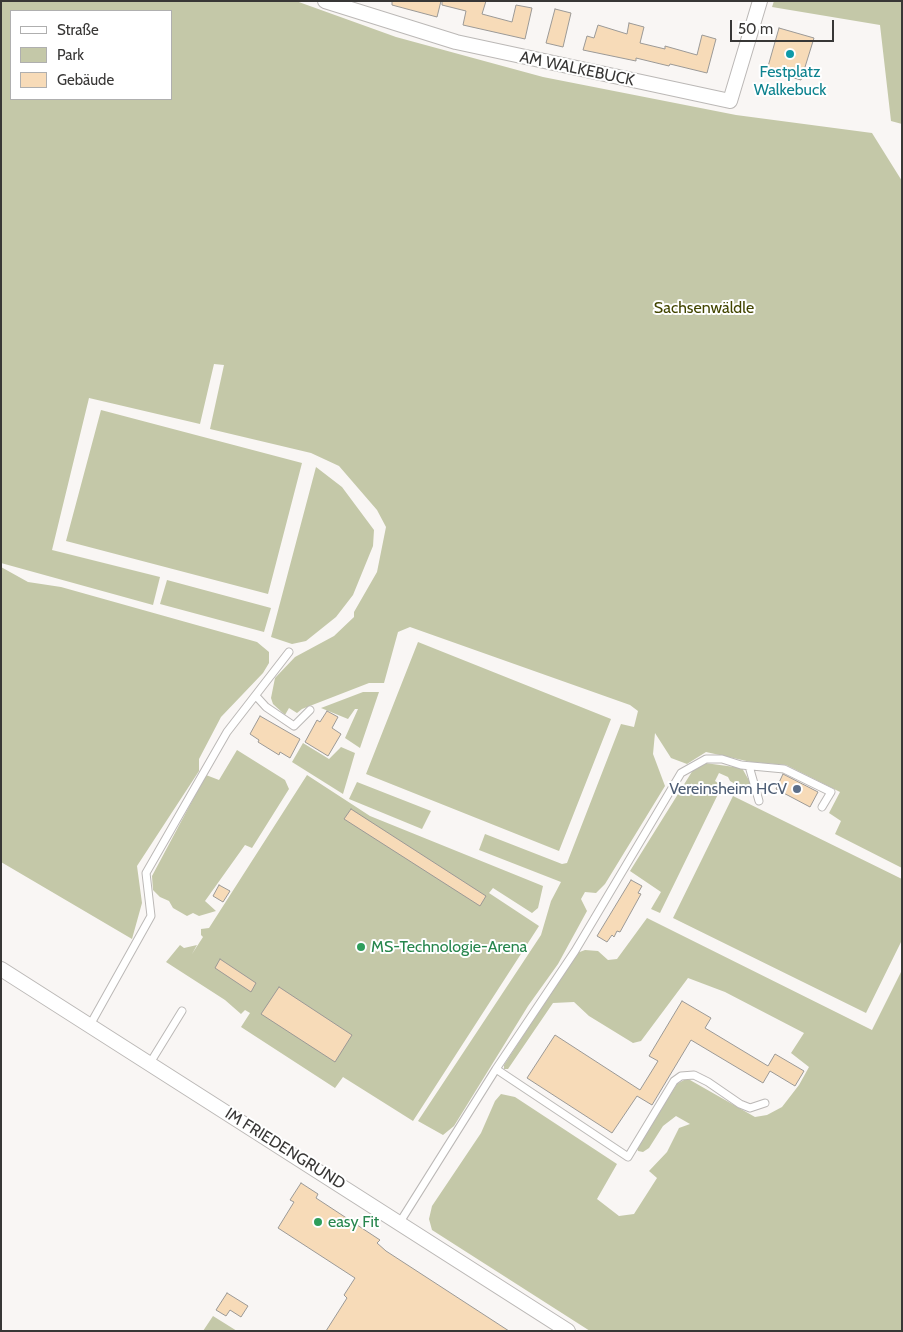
<!DOCTYPE html>
<meta charset="utf-8">
<style>
body{margin:0}
#map{position:relative;width:903px;height:1332px;overflow:hidden;background:#f9f6f4;font-family:Cabin,sans-serif}
canvas{display:block}
.frame{position:absolute;inset:0;border:2px solid #383736;pointer-events:none}
.legend{position:absolute;left:10px;top:10px;width:162px;height:90px;box-sizing:border-box;background:#fff;border:1px solid #afafaf;margin:0;padding:6px 9px;list-style:none;font-size:15px;color:#383736}
.legend li{display:flex;align-items:center;gap:10px;height:25px}
.legend b{width:25px;border:1px solid #afafaf}
.scale{position:absolute;left:730px;top:20px;width:104px;height:22px;box-sizing:border-box;border:2px solid #383736;border-top:0;padding-left:6px;font-size:15px;line-height:18px;white-space:nowrap;color:#383736;-webkit-text-stroke:4px #fff;paint-order:stroke}
</style>
<div id="map">
<canvas width="903" height="1332"></canvas>
<div class="frame"></div>
<ul class="legend">
<li><b style="height:6px;background:#fff"></b>Straße</li>
<li><b style="height:14px;background:#c4c8a8"></b>Park</li>
<li><b style="height:14px;background:#f7dbb8"></b>Gebäude</li>
</ul>
<div class="scale">50 m</div>
</div>
<script>
const ctx = document.querySelector('canvas').getContext('2d');
ctx.lineJoin = 'round';
function paint(path, color) {
  ctx.fillStyle = color;
  ctx.fill(path, 'evenodd');
}
function toPath(rows) {
  const path = new Path2D();
  for (const r of rows) {
    path.moveTo(r[0], r[1]);
    for (let i = 2; i < r.length; i += 2) path.lineTo(r[i], r[i + 1]);
  }
  return path;
}
function stroke(path, color, width, dash) {
  ctx.strokeStyle = color;
  ctx.lineWidth = width;
  ctx.lineCap = dash ? 'butt' : 'round';
  ctx.setLineDash(dash || []);
  ctx.stroke(path);
}
function drawText(font, color, halo, rows, align = 'center') {
  ctx.font = font + ' Cabin,sans-serif';
  ctx.lineWidth = 4;
  ctx.setLineDash([]);
  ctx.textBaseline = 'middle';
  ctx.strokeStyle = halo;
  ctx.fillStyle = color;
  for (const [text, x, y, turn = 0] of rows) {
    ctx.save();
    ctx.translate(x, y);
    ctx.rotate((+turn || 0) * Math.PI / 180);
    ctx.textAlign = isNaN(turn) ? turn : align;
    if (halo) ctx.strokeText(text, 0, 0);
    ctx.fillText(text, 0, 0);
    ctx.restore();
  }
}
const green = toPath([
 [1,1,296,1,396,37,543,77,736,115,872,133,902,181,902,868,835,834,841,821,829,813,840,792,786,765,751,762,706,752,687,764,671,758,655,733,653,754,665,786,605,884,596,893,585,892,581,899,587,911,558,964,528,1006,454,1126,443,1135,418,1121,541,935,551,901,561,882,479,850,485,834,562,864,567,863,621,724,634,727,638,711,630,705,410,627,398,632,384,683,369,683,302,709,297,713,289,708,285,715,273,704,271,698,275,678,295,657,334,636,354,617,354,612,377,572,386,527,377,510,339,466,311,453,210,429,224,365,214,364,200,424,89,398,52,550,160,577,153,605,1,563],
 [11,11,171,11,171,99,11,99],
 [774,1,902,1,902,124,891,121,880,25,772,7],
 [101,410,302,463,268,594,66,541],
 [316,467,342,487,374,530,373,546,353,595,336,617,306,641,292,644,271,637],
 [1,567,28,582,61,587,257,642,269,652,269,663,263,673,221,717,199,759,199,771,137,866,142,903,132,939,1,862],
 [167,580,271,608,264,632,160,604],
 [418,642,611,719,559,851,366,774],
 [363,692,379,692,360,748,345,738,358,709,355,709,348,719,321,708],
 [303,743,329,759,341,747,355,753,343,794,292,762],
 [237,750,285,780,289,789,252,848,245,845,205,901,216,911,199,916,193,913,187,916,173,908,169,901,160,897,153,890,152,876,206,775,219,780],
 [705,763,742,768,751,784,751,790,747,791,730,781,728,777,719,773,715,781,722,786,660,913,651,909,661,892,630,871,693,770],
 [307,775,370,816,543,886,538,908,532,913,493,888,489,893,539,926,413,1121,343,1077,335,1088,241,1027,250,1013,245,1010,241,1014,225,1000,166,962,180,945,184,948,197,945,192,954,203,937,201,935,201,929,209,928],
 [357,782,431,811,422,829,349,799],
 [733,796,902,879,902,940,866,1013,673,918],
 [647,918,872,1030,902,970,902,1331,590,1331,432,1230,429,1219,432,1206,481,1133,495,1101,501,1094,515,1097,617,1164,597,1199,619,1216,634,1214,657,1178,649,1171,667,1152,679,1128,690,1124,676,1116,663,1126,649,1148,643,1152,638,1151,637,1147,677,1084,684,1080,690,1080,755,1117,767,1115,782,1107,799,1085,809,1067,791,1053,804,1033,725,992,688,978,641,1041,633,1043,589,1016,574,1002,553,1003,508,1069,504,1069,504,1065,577,953,585,950,598,951,608,960,617,959],
 [213,1316,237,1331,203,1331]
]);
const building = toPath([
 [392,1,441,1,437,17,392,5,392,1],
 [442,1,486,1,482,14,512,22,516,5,532,8,525,39,463,25,466,11,442,5,442,1],
 [555,9,571,13,563,47,546,43,555,9],
 [629,23,644,27,640,43,665,49,665,46,697,55,702,35,716,39,707,73,670,64,669,66,636,58,636,61,583,50,587,36,594,38,598,25,627,34,629,23],
 [779,28,814,38,801,80,767,70,779,28],
 [327,711,338,717,332,728,341,734,328,756,305,742,317,720,320,722,327,711],
 [260,716,300,739,290,758,280,752,279,755,258,742,259,740,250,734,260,716],
 [783,774,818,792,810,807,776,789,783,774],
 [351,809,486,896,480,906,344,819,351,809],
 [631,880,642,886,638,893,641,894,620,932,617,931,614,937,612,935,607,942,597,936,631,880],
 [219,885,230,891,223,902,213,896,219,885],
 [220,959,256,983,251,992,215,968,220,959],
 [279,987,352,1035,335,1062,261,1014,279,987],
 [682,1001,711,1018,705,1028,768,1066,775,1054,804,1071,795,1086,770,1071,763,1083,691,1040,652,1105,637,1096,612,1133,527,1078,555,1035,640,1090,658,1061,649,1056,682,1001],
 [301,1183,318,1194,316,1198,380,1240,377,1243,386,1251,509,1331,326,1331,347,1298,344,1295,355,1278,278,1228,294,1202,290,1200,301,1183],
 [227,1293,248,1306,241,1317,230,1310,226,1316,216,1310,227,1293]
]);
const service = toPath([
 [256,696,266,707,294,726,310,710],
 [749,766,759,801],
 [90,1025,151,916,146,873,227,732,289,652],
 [150,1063,182,1011],
 [496,1069,575,951,681,773,706,759,722,759,741,765,784,769,831,792,822,807],
 [400,1222,496,1069,628,1157,674,1081,681,1076,694,1075,708,1082,740,1104,750,1108,765,1103]
]);
const minor = toPath([
 [325,1,456,42,730,101,760,1],
 [1,969,568,1331]
]);
const markers = [
 [790,54,5,"#0f9aa8"],
 [797,789,5,"#5c6f8a"],
 [361,947,5,"#2e9e5b"],
 [318,1222,5,"#2e9e5b"]
];
const streetNames = [
 ["AM WALKEBUCK",577,69,12],
 ["IM FRIEDENGRUND",285,1149,32]
];
const cultureNames = [
 ["Festplatz",790,72],
 ["Walkebuck",790,90]
];
const parkNames = [
 ["Sachsenwäldle",704,308]
];
const serviceNames = [
 ["Vereinsheim HCV",787,789]
];
const leisureNames = [
 ["MS-Technologie-Arena",371,947],
 ["easy Fit",328,1222]
];
paint(green, '#c4c8a8');
paint(building, '#f7dbb8');
stroke(building, '#9b9996', 1);
stroke(service, '#bbb8b6', 9);
stroke(minor, '#bbb8b6', 16);
stroke(service, '#fff', 7);
stroke(minor, '#fff', 14);
for (const [x, y, r, color] of markers) {
  const dot = new Path2D();
  dot.arc(x, y, r, 0, 2 * Math.PI);
  ctx.fillStyle = color;
  ctx.fill(dot);
  stroke(dot, '#fff', 2);
}
drawText('16px', '#383736', '#fff', streetNames);
drawText('16px', '#0d838f', '#fff', cultureNames);
drawText('16px', '#424500', '#fff', parkNames);
drawText('16px', '#4e5e75', '#fff', serviceNames, 'right');
drawText('16px', '#27864d', '#fff', leisureNames, 'left');
</script>
